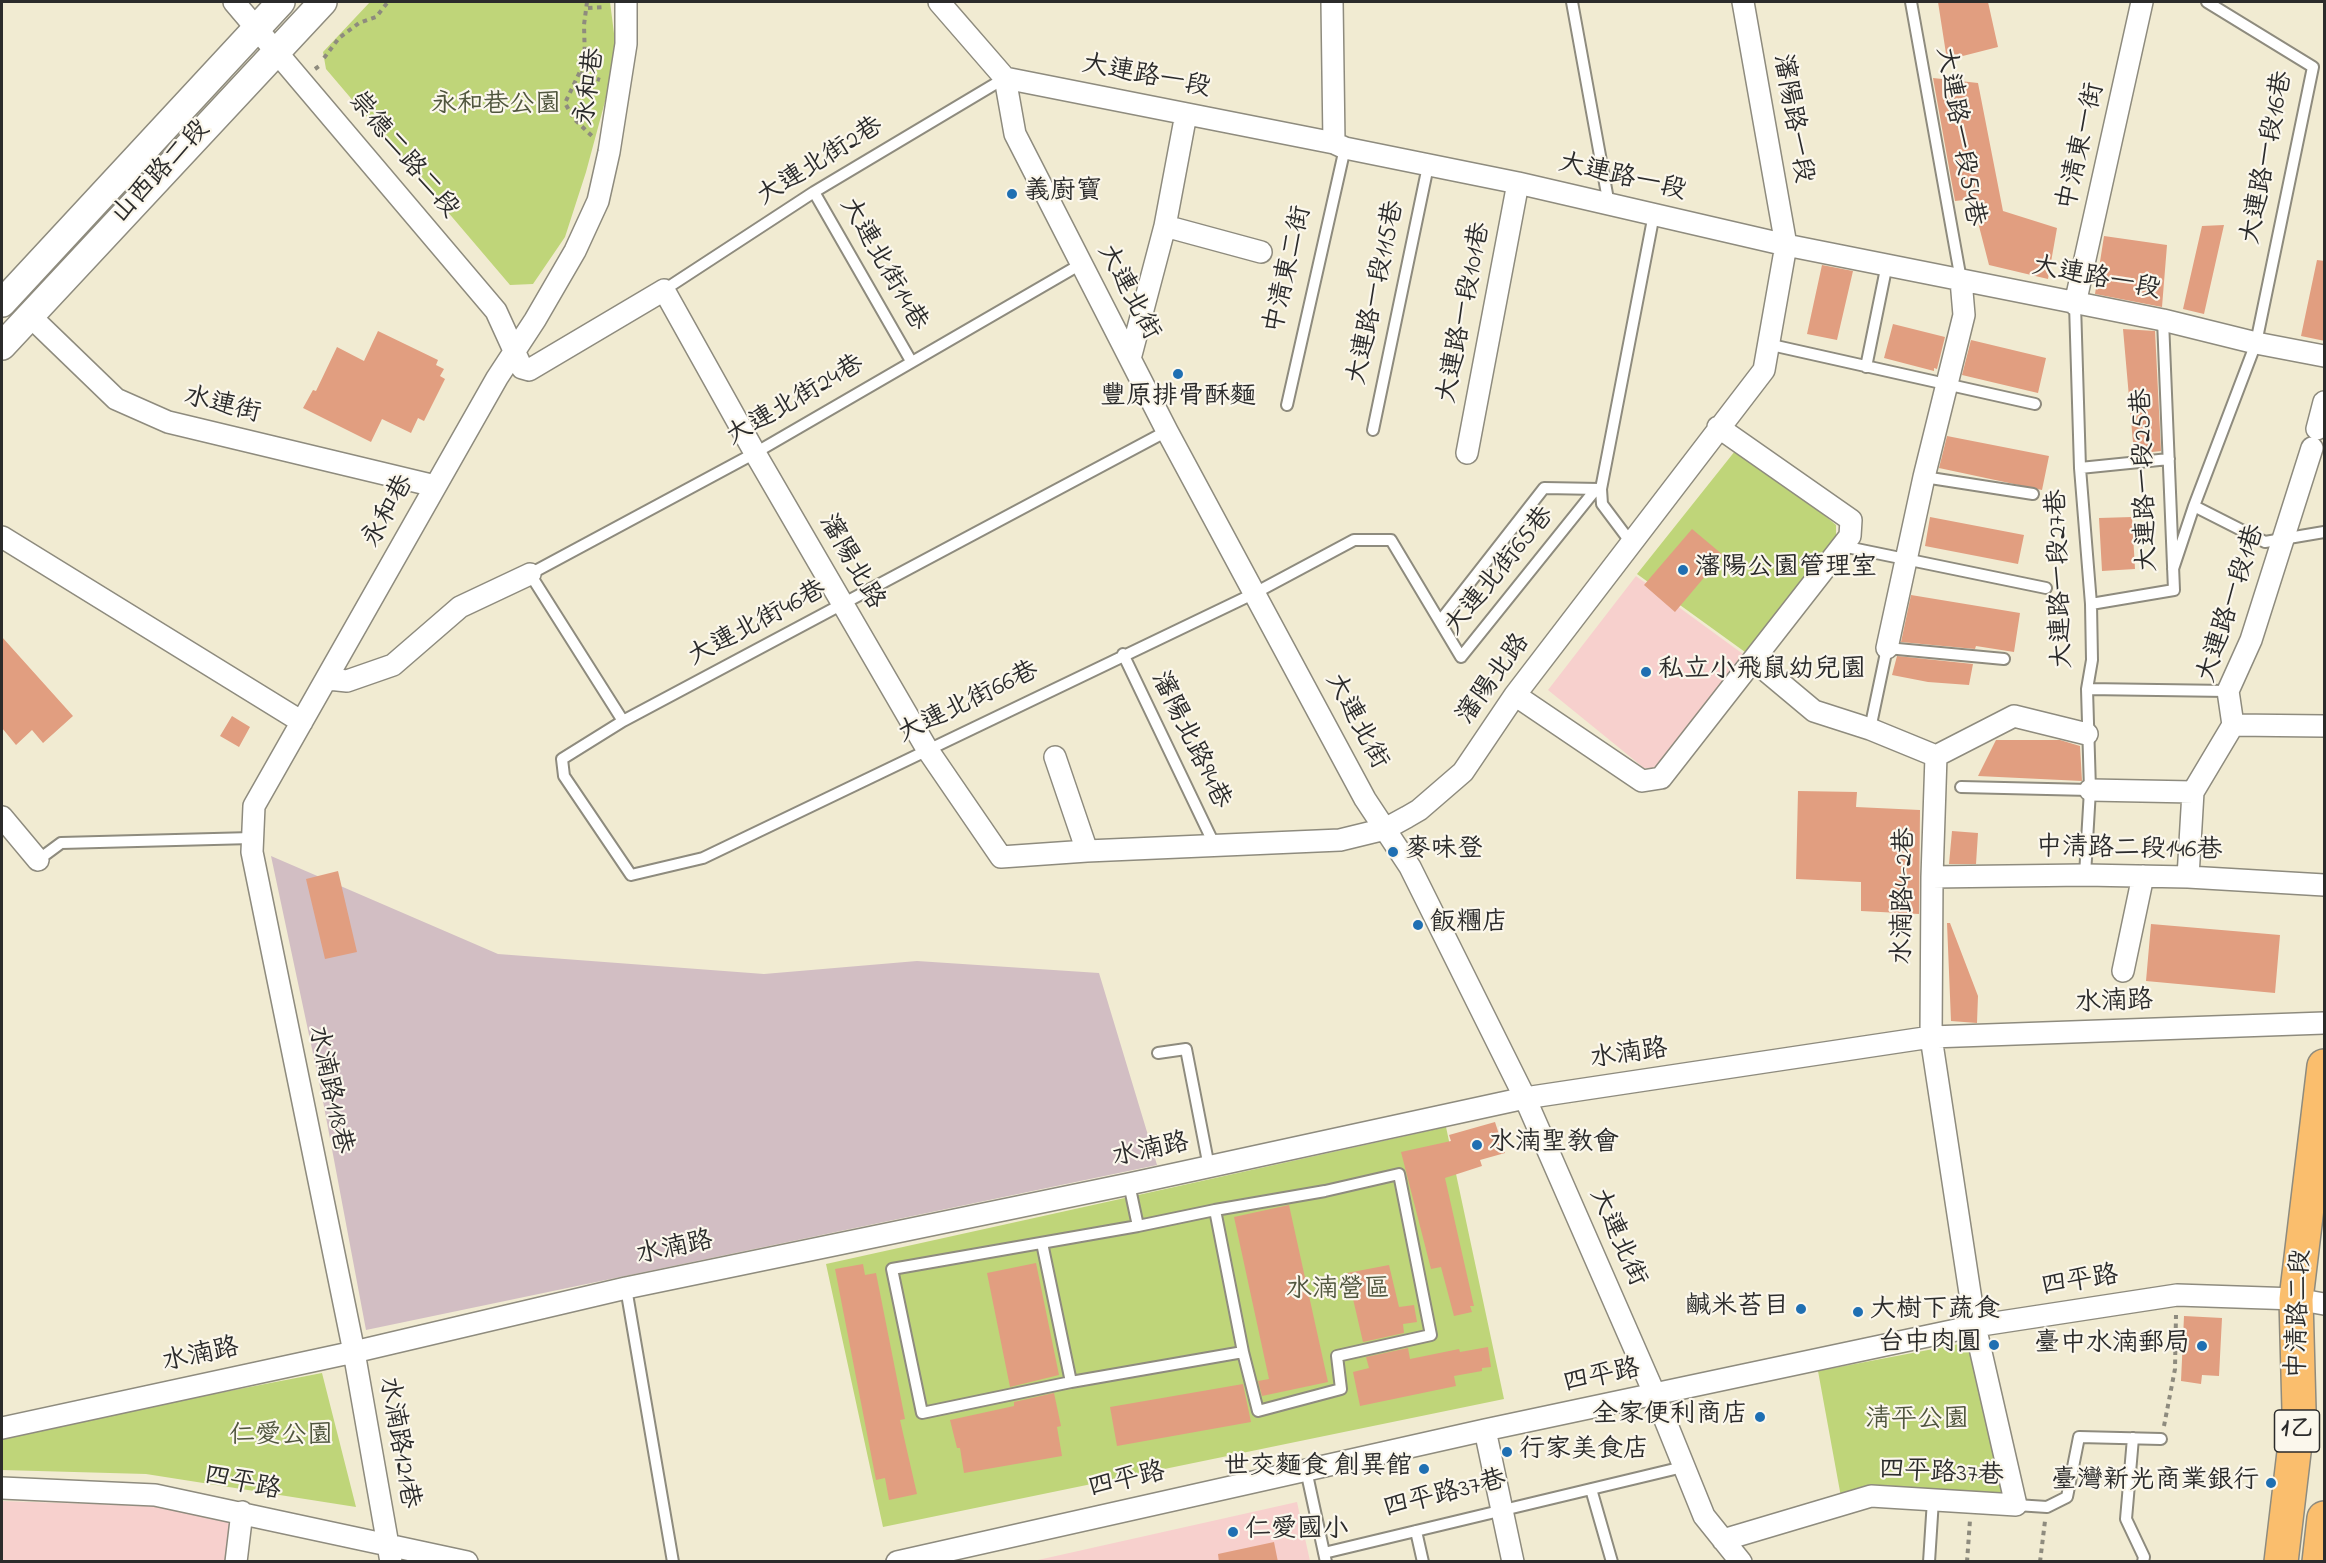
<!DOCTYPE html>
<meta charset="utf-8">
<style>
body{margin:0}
#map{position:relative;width:2326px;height:1563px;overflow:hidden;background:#f1ebd2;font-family:"Indie Flower",sans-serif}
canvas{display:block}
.frame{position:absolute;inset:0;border:3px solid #2b2b2b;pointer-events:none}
</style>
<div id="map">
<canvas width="2326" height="1563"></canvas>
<div class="frame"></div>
</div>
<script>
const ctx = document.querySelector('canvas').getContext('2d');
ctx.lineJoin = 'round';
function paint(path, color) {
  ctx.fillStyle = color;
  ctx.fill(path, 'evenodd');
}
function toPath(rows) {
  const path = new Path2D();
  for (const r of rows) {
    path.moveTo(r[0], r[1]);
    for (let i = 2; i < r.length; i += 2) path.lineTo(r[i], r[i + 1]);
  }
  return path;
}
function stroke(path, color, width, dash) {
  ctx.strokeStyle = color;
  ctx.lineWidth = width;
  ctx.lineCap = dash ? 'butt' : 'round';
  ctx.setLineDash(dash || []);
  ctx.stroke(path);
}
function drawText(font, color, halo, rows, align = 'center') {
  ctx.font = font + ' "Indie Flower","LXGW WenKai TC",sans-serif';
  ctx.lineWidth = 4.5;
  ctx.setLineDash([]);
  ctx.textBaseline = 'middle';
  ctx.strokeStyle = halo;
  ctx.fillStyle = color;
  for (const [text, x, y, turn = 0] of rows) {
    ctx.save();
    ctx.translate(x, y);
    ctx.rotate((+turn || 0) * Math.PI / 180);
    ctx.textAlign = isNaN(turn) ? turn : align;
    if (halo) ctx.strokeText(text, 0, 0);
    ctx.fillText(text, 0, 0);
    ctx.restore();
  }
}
const built = toPath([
 [1636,576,1743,654,1657,768,1644,768,1548,690],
 [2,1501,154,1506,231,1522,225,1561,2,1562],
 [1297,1502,1310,1561,1029,1562]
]);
const industrial = toPath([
 [271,856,498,954,764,974,917,961,1099,973,1157,1165,366,1330,322,1096]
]);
const green = toPath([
 [370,2,610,2,617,57,586,172,565,237,533,284,510,285,326,69,323,52],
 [1745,450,1836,525,1836,538,1745,652,1637,574,1735,451],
 [1446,1127,1504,1399,883,1527,826,1264],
 [1970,1342,2003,1496,1841,1497,1818,1371],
 [322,1373,356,1507,146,1474,2,1470,2,1435]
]);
const building = toPath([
 [1938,2,1988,2,1998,47,1947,60],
 [1933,78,1978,83,2003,211,2057,228,2048,279,1989,265,1972,199,1955,201],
 [2224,225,2204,314,2183,309,2202,226],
 [2104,236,2167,245,2162,307,2095,294],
 [2317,260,2325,261,2325,341,2301,336],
 [1822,265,1853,271,1837,340,1807,334],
 [1893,324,1945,337,1937,369,1934,368,1934,371,1884,358],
 [2123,329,2155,331,2161,451,2134,454],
 [378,331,438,360,436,365,444,369,440,376,445,379,424,421,418,418,411,433,382,419,371,442,303,408,313,390,316,391,337,347,364,361],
 [1971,340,2046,358,2038,393,1962,375],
 [1947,436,2049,456,2042,490,1939,468],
 [1930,517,2024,535,2018,564,1925,546],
 [2132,517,2135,569,2102,571,2099,518],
 [1692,529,1723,555,1675,612,1644,585],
 [1911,595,2020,613,2014,652,1976,646,1975,649,1901,642],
 [2,637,73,716,43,743,32,730,16,745,2,728],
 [1897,656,1973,664,1969,685,1928,682,1892,675],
 [232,716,250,727,239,747,220,736],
 [1996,740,2060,740,2080,746,2082,781,1978,776],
 [1798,791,1857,792,1856,807,1920,810,1919,914,1861,911,1861,882,1796,879],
 [1952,831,1978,833,1976,864,1949,864],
 [338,871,357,952,325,959,306,879],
 [1947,923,1950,923,1978,996,1977,1023,1951,1021],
 [2151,924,2280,935,2275,993,2146,981],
 [1495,1122,1505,1153,1480,1160,1482,1166,1445,1178,1474,1306,1470,1306,1472,1312,1454,1316,1441,1267,1431,1269,1401,1152,1451,1141,1449,1135],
 [1289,1205,1328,1382,1262,1396,1258,1381,1269,1379,1234,1217],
 [1036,1263,1059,1375,1010,1387,987,1273],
 [863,1264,865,1275,876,1273,905,1419,900,1420,917,1494,889,1500,885,1478,876,1480,835,1269],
 [1389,1265,1399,1307,1414,1305,1417,1322,1403,1324,1404,1333,1363,1342,1347,1273],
 [2184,1316,2222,1318,2219,1376,2202,1375,2201,1384,2181,1381],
 [1488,1347,1491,1367,1482,1368,1482,1371,1454,1376,1456,1386,1360,1406,1353,1372,1369,1368,1366,1357,1408,1348,1410,1359,1459,1349,1460,1352],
 [1243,1384,1251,1422,1117,1446,1110,1407],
 [1054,1393,1061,1426,1057,1427,1062,1456,964,1473,960,1448,957,1448,950,1420,1014,1406,1014,1402],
 [1274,1542,1278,1562,1219,1562,1218,1554]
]);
const path = toPath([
 [587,2,584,25,585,61,565,103,574,119,592,136],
 [588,8,606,7],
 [324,58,339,38,359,23,376,17,388,2],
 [315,69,322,64],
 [580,73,600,80],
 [2164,1426,2175,1369,2176,1315],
 [1967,1562,1970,1520],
 [2040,1562,2045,1521]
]);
const service = toPath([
 [1572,2,1609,205],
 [1911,2,1961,280],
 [814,192,911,361],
 [664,290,814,192,1005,78],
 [2075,304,2080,468,2091,604,2092,660,2087,689,2090,790,2085,875],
 [1767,344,2035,404],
 [1866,367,1887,264],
 [1287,405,1345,148],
 [1373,430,1428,166],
 [1167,431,623,721,562,759,564,776,631,875,703,858,1255,593,1354,540,1391,540,1461,657,1596,489],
 [2080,468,2169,459],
 [1924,477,2033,494],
 [2194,506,2265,542,2324,532],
 [1632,544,1602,504,1601,489,1654,214],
 [1842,546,2046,588],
 [2173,569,2194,506,2256,343,2313,67,2207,2],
 [2091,604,2174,590,2163,320],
 [1440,621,1544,488,1600,489],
 [1123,654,1215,846],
 [2087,689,2228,691],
 [623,721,530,574,755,453,1081,264],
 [1870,729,1887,648,2004,659],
 [1961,787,2090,790],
 [38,860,61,843,252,838],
 [1158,1053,1186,1049,1209,1167],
 [1129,1184,1138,1226,892,1269,922,1413,1071,1382,1243,1352,1215,1210,1138,1226],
 [1215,1210,1325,1191,1399,1174,1431,1335,1337,1356,1341,1389,1258,1411,1243,1352],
 [1042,1243,1071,1382],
 [626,1288,673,1562],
 [2133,1438,2126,1519,2144,1557,2143,1562],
 [1306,1470,1326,1562],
 [1591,1489,1612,1562],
 [2016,1505,2047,1507,2067,1497,2079,1437,2161,1439],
 [1416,1531,1423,1562],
 [1324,1553,1683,1467],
 [1929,1562,1933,1500]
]);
const minor = toPath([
 [234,2,496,311,522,368,529,370,664,290,755,453,927,749,1001,857,1087,851,1340,840,1385,829,1407,817,1419,810,1463,772,1515,695,1764,370,1786,245,1743,2],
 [939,2,1005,78,1334,143,1345,148,1518,183,1786,245,2163,320,2256,343,2324,356],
 [1332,2,1334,143],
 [1005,78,1015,134,1167,431,1365,799,1410,867,1525,1098,1655,1395,1704,1516,1741,1562],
 [1165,226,1261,252],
 [2075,304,2142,2],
 [30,316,116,399,168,422,435,486],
 [1131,355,1165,226,1186,114],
 [2317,429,2324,402],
 [1467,453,1518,183],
 [2,537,302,722],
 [1887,648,1924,477,1964,315,1961,280],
 [1753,660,1814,711,1870,729,1936,756,2014,716,2087,734],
 [328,679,347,681,393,665,460,607,530,574],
 [1515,695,1642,781,1661,778,1850,536,1851,520,1718,427],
 [2233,725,2324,726],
 [1055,757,1087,851],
 [2090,790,2193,792],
 [2,817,38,860],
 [1932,877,2085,875,2188,877,2324,885],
 [2188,877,2193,792,2233,725,2228,691,2251,640,2312,448],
 [2123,971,2143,876],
 [2,1428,354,1352,626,1288,1129,1184,1525,1098,1931,1037,2324,1023],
 [1485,1430,1513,1562],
 [2,1488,155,1495,467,1562],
 [1723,1540,1871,1496,2016,1505,1975,1326,1931,1037,1932,877,1936,756],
 [236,1562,242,1512],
 [391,1562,354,1352,252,852,254,806,497,378,535,320,575,251,598,201,609,152,626,44,626,2],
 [897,1562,1485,1430,1975,1326,2177,1295,2296,1299,2324,1304]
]);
const tertiary = toPath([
 [2,303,281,2],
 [2,346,323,2]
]);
const primary = toPath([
 [2281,1562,2299,1410,2296,1299,2324,1066],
 [2319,1562,2324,1518]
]);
const markers = [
 [1012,194,6,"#1f6fb2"],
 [1178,374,6,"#1f6fb2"],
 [1683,570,6,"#1f6fb2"],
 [1646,672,6,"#1f6fb2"],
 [1393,852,6,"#1f6fb2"],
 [1418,925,6,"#1f6fb2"],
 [1477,1145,6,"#1f6fb2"],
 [1801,1309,6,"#1f6fb2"],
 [1858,1312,6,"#1f6fb2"],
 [1994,1345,6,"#1f6fb2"],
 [2202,1346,6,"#1f6fb2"],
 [1760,1417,6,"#1f6fb2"],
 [1507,1452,6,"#1f6fb2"],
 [1424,1469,6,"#1f6fb2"],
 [2271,1483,6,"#1f6fb2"],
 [1233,1532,6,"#1f6fb2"]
];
const shields = [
 [2297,1431,45]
];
const shieldNames = [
 ["1乙",2297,1431]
];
const streetNames = [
 ["大連路一段",1146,78,11],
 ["永和巷",592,87,-82],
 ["瀋陽路一段",1791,119,80],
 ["大連路一段54巷",1958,137,80],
 ["中清東一街",2083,147,-77],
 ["崇德二路二段",402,156,50],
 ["大連路一段16巷",2269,158,-79],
 ["大連北街2巷",821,163,-32],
 ["山西路二段",162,173,-47],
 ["大連路一段",1622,179,13],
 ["大連北街14巷",882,265,60],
 ["中清東二街",1290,270,-77],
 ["大連路一段",2096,280,11],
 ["大連北街",1127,293,62],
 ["大連路一段115巷",1378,293,-78],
 ["大連路一段101巷",1466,313,-79],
 ["大連北街24巷",796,402,-30],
 ["水連街",222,407,14],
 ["大連路一段25巷",2147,480,-92],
 ["永和巷",390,512,-61],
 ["瀋陽北路",850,563,60],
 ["大連北街65巷",1501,572,-51],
 ["大連路一段27巷",2062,579,-92],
 ["大連路一段1巷",2233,604,-72],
 ["大連北街46巷",758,625,-28],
 ["瀋陽北路",1495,680,-54],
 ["大連北街66巷",969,704,-26],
 ["大連北街",1355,722,62],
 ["瀋陽北路94巷",1189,741,64],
 ["中清路二段146巷",2129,851,1],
 ["水湳路4-2巷",1906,896,-89],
 ["水湳路",2114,1004,-2],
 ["水湳路",1629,1056,-8],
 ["水湳路118巷",328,1090,78],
 ["水湳路",1151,1152,-12],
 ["大連北街",1616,1238,66],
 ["水湳路",675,1250,-12],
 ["四平路",2080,1283,-9],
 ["中清路二段",2301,1314,-88],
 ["水湳路",201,1357,-12],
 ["四平路",1602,1378,-12],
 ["水湳路121巷",397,1443,80],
 ["四平路37巷",1941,1475,3],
 ["四平路",1127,1482,-13],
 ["四平路",242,1485,12],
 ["四平路37巷",1445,1496,-14]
];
const parkNames = [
 ["永和巷公園",496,107],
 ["水湳營區",1338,1292],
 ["清平公園",1917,1422],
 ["仁愛公園",281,1438]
];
const poiNames = [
 ["義廚寶",1024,194],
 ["豐原排骨酥麵",1178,399,"center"],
 ["瀋陽公園管理室",1695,570],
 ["私立小飛鼠幼兒園",1658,672],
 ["麥味登",1405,852],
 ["飯糰店",1430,925],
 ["水湳聖教會",1489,1145],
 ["鹹米苔目",1789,1309,"right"],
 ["大樹下蔬食",1870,1312],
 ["台中肉圓",1982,1345,"right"],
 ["臺中水湳郵局",2190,1346,"right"],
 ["全家便利商店",1748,1417,"right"],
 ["行家美食店",1519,1452],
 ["世交麵食 創異館",1412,1469,"right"],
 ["臺灣新光商業銀行",2259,1483,"right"],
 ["仁愛國小",1245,1532]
];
paint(built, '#f7d0cd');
paint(industrial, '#d2bec3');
paint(green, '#bfd579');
paint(building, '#e19e80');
stroke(service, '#8e8b7e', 14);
stroke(minor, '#8e8b7e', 24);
stroke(tertiary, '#8e8b7e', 30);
stroke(primary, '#8e8b7e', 36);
stroke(path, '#8e8b7e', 4, [4.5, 4.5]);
stroke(service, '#fff', 10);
stroke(minor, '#fff', 21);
stroke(tertiary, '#fff', 27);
stroke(primary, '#fabe6d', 33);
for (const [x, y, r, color] of markers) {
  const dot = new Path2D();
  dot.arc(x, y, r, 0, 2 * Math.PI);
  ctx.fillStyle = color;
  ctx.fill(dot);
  stroke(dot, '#fbf7ec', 2);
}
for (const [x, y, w] of shields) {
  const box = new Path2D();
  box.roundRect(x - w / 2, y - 21, w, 42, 4.5);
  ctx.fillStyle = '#fbf7ec';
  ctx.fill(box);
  stroke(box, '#2b2b2b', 1.5);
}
drawText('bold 24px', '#2b2b2b', null, shieldNames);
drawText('26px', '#2b2b2b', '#fbf7ec', streetNames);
drawText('26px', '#50563e', '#fbf7ec', parkNames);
drawText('26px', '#2b2b2b', '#fbf7ec', poiNames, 'left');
</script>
